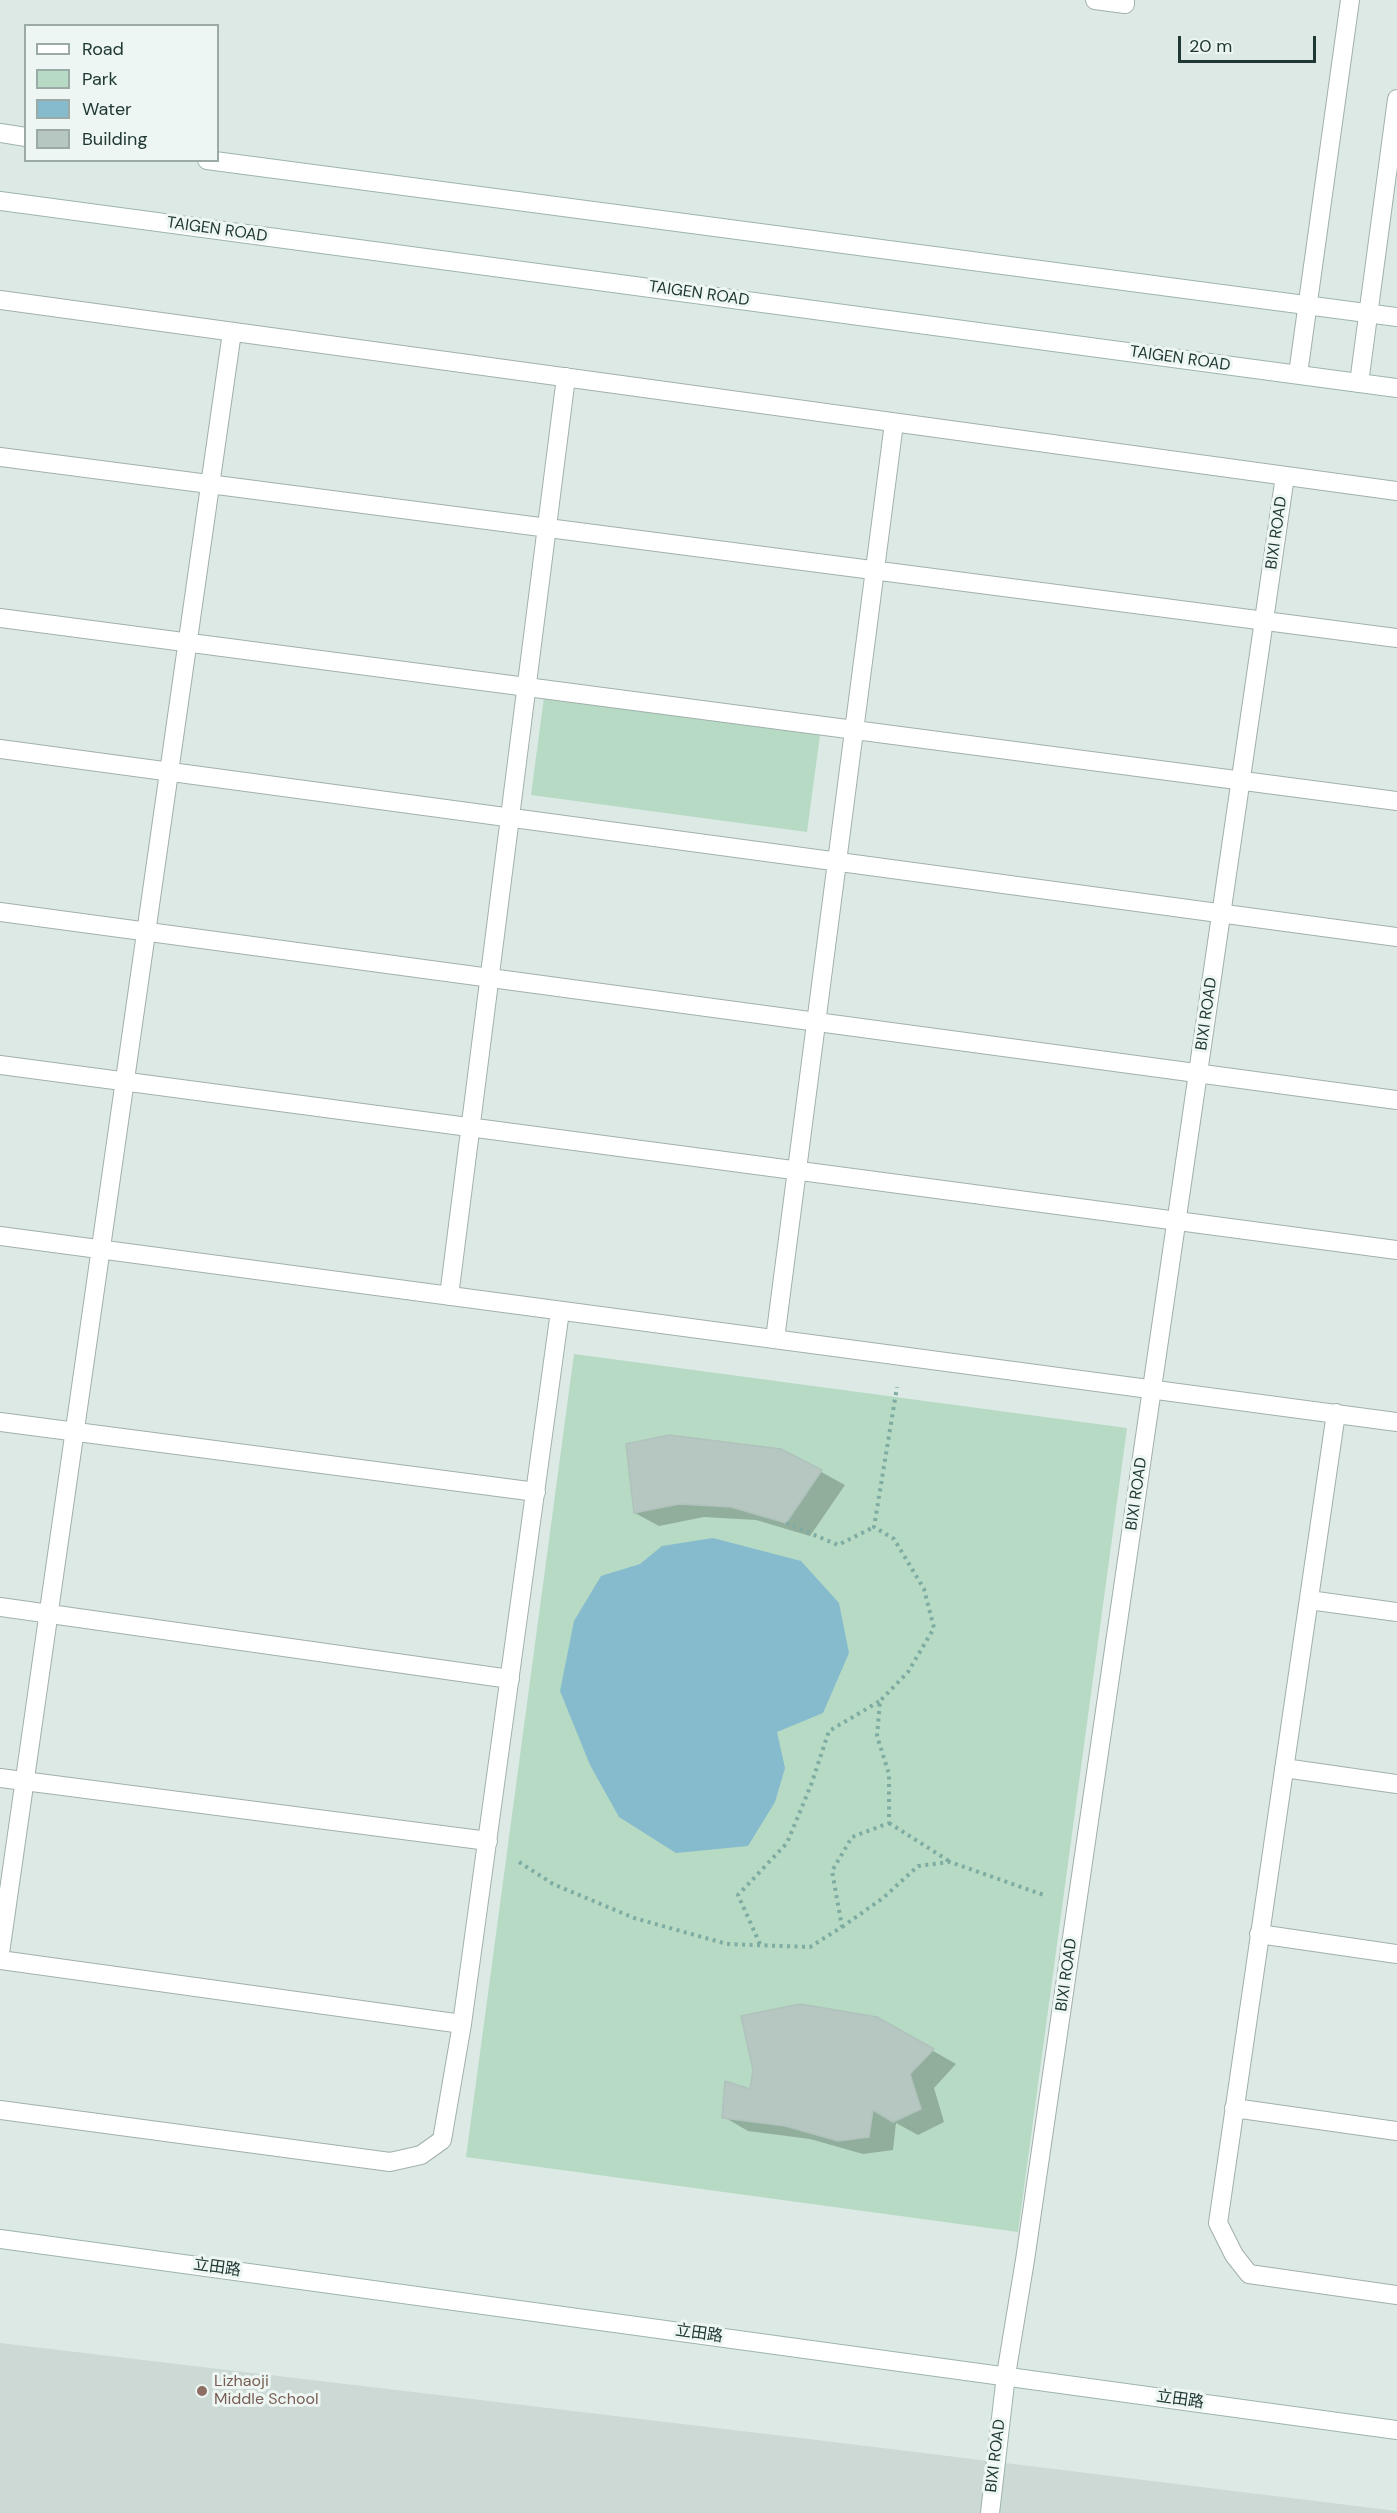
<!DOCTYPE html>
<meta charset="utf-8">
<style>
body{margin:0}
#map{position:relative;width:1397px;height:2513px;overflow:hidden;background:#dde9e5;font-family:"DM Sans",sans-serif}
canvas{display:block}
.legend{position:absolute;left:24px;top:24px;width:195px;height:138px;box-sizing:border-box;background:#edf6f2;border:2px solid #9baaa6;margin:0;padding:8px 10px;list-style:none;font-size:18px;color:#203834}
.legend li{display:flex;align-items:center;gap:12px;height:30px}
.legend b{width:30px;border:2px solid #9baaa6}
.scale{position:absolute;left:1178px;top:36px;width:138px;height:27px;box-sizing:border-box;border:3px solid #203834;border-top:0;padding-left:8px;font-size:18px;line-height:21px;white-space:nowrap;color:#203834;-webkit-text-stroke:4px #edf6f2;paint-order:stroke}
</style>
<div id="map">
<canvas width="1397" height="2513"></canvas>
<ul class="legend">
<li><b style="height:8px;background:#fff"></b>Road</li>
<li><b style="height:16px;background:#b6dac3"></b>Park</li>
<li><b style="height:16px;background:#86bbce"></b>Water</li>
<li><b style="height:16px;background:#b6c6c1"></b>Building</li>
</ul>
<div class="scale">20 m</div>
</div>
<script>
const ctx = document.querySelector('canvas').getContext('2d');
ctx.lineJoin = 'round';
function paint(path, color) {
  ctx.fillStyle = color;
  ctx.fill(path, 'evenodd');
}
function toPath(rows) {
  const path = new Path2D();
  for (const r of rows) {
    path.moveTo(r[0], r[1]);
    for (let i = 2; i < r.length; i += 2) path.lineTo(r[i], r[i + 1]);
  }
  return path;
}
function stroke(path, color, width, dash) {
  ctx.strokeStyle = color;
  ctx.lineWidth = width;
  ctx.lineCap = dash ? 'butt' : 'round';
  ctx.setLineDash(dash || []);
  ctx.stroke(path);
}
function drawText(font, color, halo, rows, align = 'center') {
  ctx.font = font + ' "DM Sans","Noto Sans SC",sans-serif';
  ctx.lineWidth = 6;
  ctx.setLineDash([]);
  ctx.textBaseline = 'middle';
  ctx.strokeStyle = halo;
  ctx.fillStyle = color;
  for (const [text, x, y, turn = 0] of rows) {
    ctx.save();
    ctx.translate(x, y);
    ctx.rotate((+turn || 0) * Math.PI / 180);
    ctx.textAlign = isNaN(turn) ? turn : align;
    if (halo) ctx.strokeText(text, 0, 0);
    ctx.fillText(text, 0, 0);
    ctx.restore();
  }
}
const built = toPath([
 [0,2343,809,2439,1397,2511,1397,2513,0,2513]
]);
const green = toPath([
 [544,697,820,735,807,832,531,795],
 [574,1354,1127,1428,1018,2232,466,2157]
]);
const water = toPath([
 [713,1538,801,1561,839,1603,849,1653,823,1713,777,1732,785,1768,775,1802,748,1846,676,1853,619,1817,590,1765,560,1691,574,1621,601,1576,640,1564,662,1546]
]);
const shadow = toPath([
 [781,1450,845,1485,810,1536,756,1520,704,1517,659,1526,635,1513],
 [877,2019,956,2064,934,2088,944,2122,918,2135,896,2123,893,2150,863,2154,810,2139,748,2131,724,2117,752,2091]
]);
const building = toPath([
 [669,1435,781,1449,822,1470,786,1523,731,1507,679,1504,634,1513,626,1444,669,1435],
 [800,2004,877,2017,934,2049,910,2074,921,2109,893,2122,873,2110,869,2137,838,2141,785,2126,722,2118,725,2081,750,2089,753,2070,741,2016,800,2004]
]);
const path = toPath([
 [786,1523,838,1545,874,1527],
 [889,1823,949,1861],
 [519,1862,553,1884,634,1918,727,1944,810,1947,842,1927,832,1871,852,1837,889,1823,889,1774,877,1736,880,1701,908,1672,934,1628,924,1589,894,1539,874,1527,897,1387],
 [842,1927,883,1898,918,1866,950,1862,1044,1895],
 [760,1944,738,1895,787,1843,811,1785,829,1731,880,1701]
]);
const lane = toPath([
 [0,300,1397,491],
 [0,457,1397,638],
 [0,618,1397,801],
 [0,749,1397,937],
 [0,912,1397,1100],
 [0,1065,1397,1250],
 [0,1236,1397,1422],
 [449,1296,566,377],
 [775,1339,894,423],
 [1336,1413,1218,2223,1234,2255,1249,2274,1397,2295],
 [0,1422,536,1492],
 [1309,1600,1397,1612],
 [0,1607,510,1679],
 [1284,1768,1397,1784],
 [0,1778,488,1841],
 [1259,1934,1397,1954],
 [0,1953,232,332],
 [0,1960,462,2024],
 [1234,2108,1397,2131],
 [0,2110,390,2162,421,2155,442,2140,462,2024,560,1311]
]);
const street = toPath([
 [1095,0,1125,4,1125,0],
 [1298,374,1350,0],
 [1359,383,1397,99],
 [1006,2375,1025,2260,1285,476]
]);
const secondary = toPath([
 [0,133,26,137],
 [207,160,1397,317],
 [0,201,1397,388],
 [0,2239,1397,2430],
 [990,2513,1006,2375]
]);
const markers = [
 [202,2391,6,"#8d6e63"]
];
const streetNames = [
 ["TAIGEN ROAD",217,230,8],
 ["TAIGEN ROAD",699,294,8],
 ["TAIGEN ROAD",1180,359,8],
 ["BIXI ROAD",1277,533,-82],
 ["BIXI ROAD",1207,1014,-82],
 ["BIXI ROAD",1137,1494,-82],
 ["BIXI ROAD",1067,1975,-82],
 ["立田路",217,2268,8],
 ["立田路",699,2334,8],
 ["立田路",1180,2400,8],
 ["BIXI ROAD",996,2456,-83]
];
const educationNames = [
 ["Lizhaoji",214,2382],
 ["Middle School",214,2400]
];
paint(built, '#ccd9d4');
paint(green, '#b6dac3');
paint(water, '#86bbce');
paint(shadow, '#0003');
paint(building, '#b6c6c1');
stroke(building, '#b0c2bc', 1.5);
stroke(lane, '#a1b0ac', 20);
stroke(street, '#a1b0ac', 20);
stroke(secondary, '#9db4ae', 20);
stroke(path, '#7eaca2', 4, [3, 4.5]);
stroke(lane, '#fff', 18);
stroke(street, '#fff', 18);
stroke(secondary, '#fff', 18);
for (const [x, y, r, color] of markers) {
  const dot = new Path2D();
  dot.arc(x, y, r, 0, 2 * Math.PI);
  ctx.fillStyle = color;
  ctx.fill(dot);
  stroke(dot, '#edf6f2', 2);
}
drawText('16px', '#203834', '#edf6f2', streetNames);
drawText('16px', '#785e54', '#edf6f2', educationNames, 'left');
</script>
